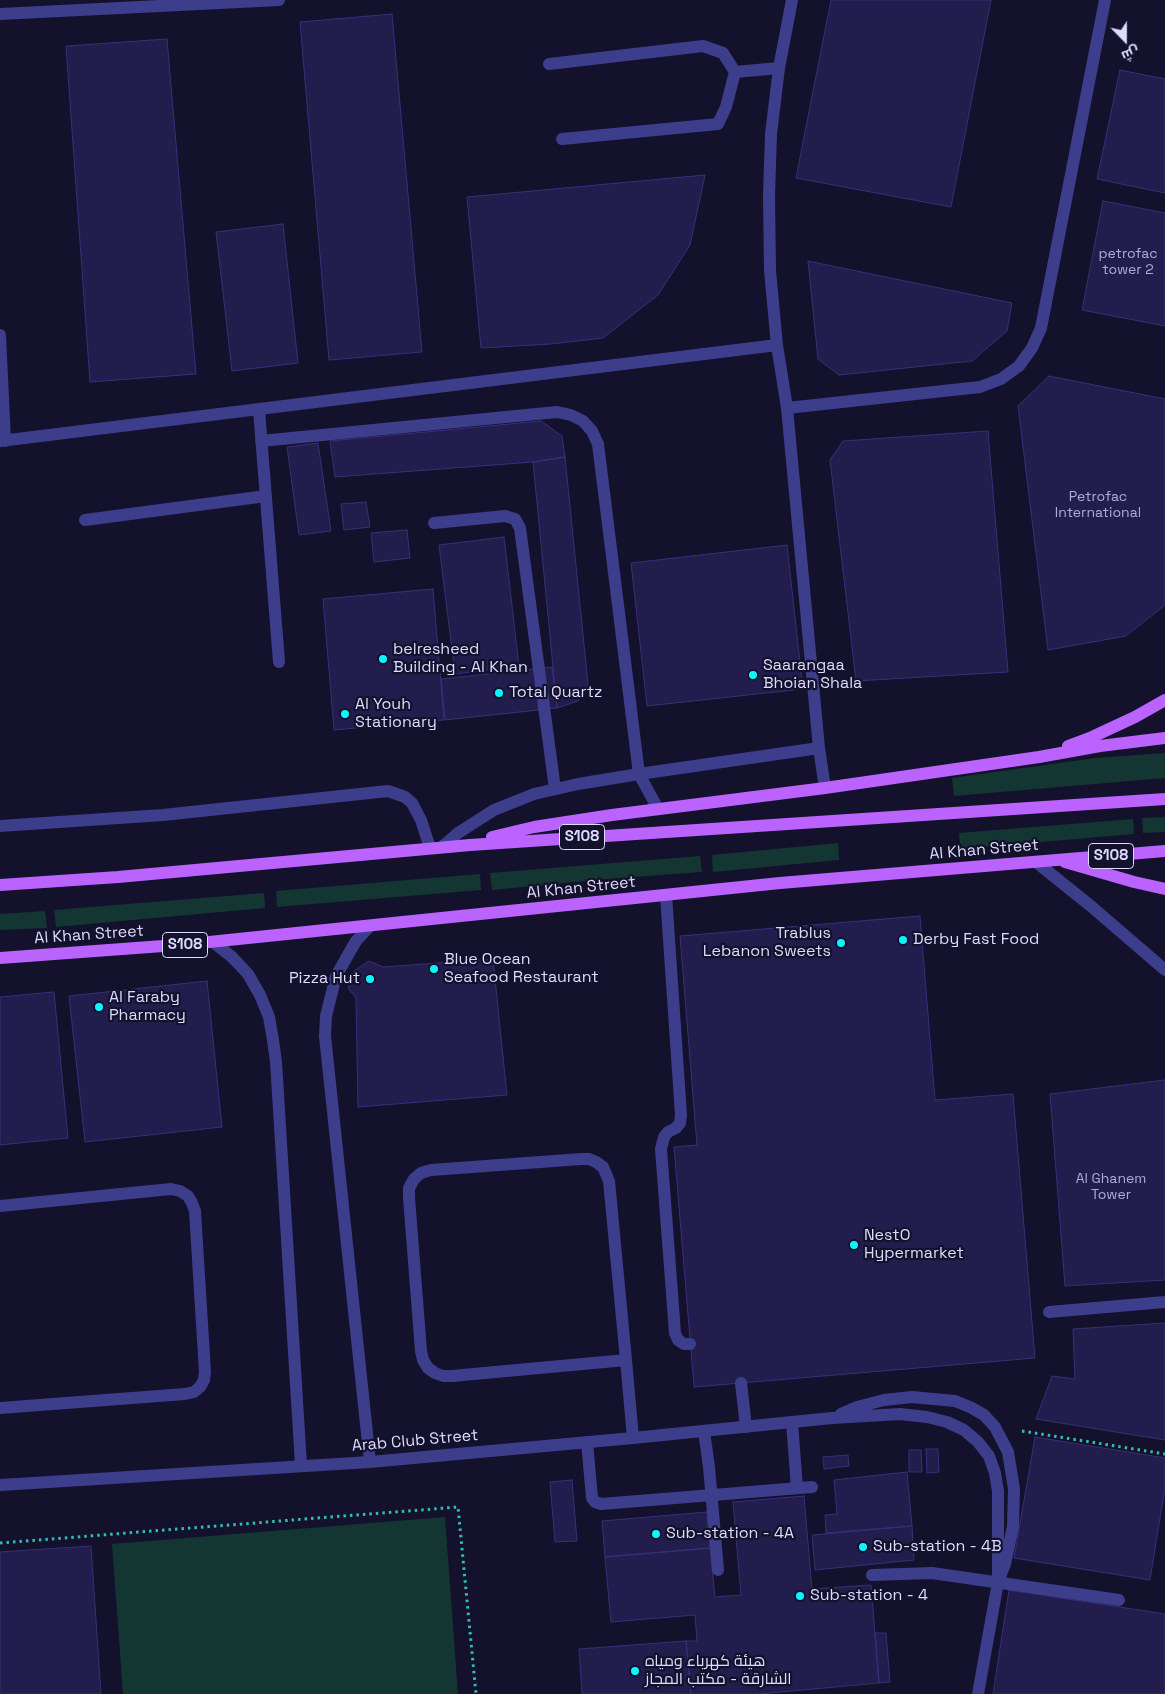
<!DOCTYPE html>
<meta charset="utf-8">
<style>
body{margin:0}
#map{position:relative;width:1165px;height:1694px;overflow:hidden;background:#14112c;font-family:"Space Grotesk",Cairo,sans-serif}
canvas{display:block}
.north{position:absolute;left:1100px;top:15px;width:50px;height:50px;-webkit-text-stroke:4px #14112c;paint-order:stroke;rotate:158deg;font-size:14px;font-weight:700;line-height:20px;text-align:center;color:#dddcff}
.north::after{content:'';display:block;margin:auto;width:18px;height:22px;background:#dddcff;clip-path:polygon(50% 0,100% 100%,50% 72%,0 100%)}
</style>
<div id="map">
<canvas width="1165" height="1694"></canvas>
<div class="north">ش</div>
</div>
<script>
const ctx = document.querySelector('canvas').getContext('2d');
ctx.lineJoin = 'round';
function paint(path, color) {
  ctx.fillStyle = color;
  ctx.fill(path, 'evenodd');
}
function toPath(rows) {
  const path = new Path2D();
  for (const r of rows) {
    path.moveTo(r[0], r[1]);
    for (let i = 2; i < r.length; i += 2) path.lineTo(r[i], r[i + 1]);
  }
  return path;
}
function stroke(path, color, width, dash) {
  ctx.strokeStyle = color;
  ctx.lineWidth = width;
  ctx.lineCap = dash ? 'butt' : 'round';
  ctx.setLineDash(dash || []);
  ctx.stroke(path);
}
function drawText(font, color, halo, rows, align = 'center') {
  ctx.font = font + ' "Space Grotesk",Cairo,sans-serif';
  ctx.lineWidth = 4.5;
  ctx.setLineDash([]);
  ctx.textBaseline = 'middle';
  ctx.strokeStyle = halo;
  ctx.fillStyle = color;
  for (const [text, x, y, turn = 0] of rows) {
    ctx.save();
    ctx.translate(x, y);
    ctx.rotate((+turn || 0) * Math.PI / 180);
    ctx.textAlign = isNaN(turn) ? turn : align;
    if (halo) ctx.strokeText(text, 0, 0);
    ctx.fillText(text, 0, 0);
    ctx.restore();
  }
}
const green = toPath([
 [1165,753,1165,778,954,796,952,778,1095,758],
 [1165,817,1165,832,1143,833,1142,818],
 [1133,819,1134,834,960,849,959,833],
 [838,843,839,860,713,872,712,855],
 [700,856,702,872,606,879,492,890,490,873],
 [480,874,481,890,277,907,276,891],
 [264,893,265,908,56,927,54,910],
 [45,911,47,928,0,930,0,914],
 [445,1517,458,1694,123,1694,112,1544]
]);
const building = toPath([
 [831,0,991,0,951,207,796,178,831,0],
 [392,14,422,352,329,360,300,22,392,14],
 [167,39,196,374,90,382,66,46,167,39],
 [1120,70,1165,79,1165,193,1097,179,1120,70],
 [705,175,690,245,658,295,603,338,551,344,481,348,467,197,705,175],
 [1103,201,1165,213,1165,326,1082,310,1103,201],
 [283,224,298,363,232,371,216,232,283,224],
 [808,261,1012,303,1007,331,972,361,839,375,818,359,808,261],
 [1049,376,1165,399,1165,605,1126,636,1048,650,1018,406,1049,376],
 [541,421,562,436,565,457,533,462,335,477,330,441,541,421],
 [988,431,1008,672,856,681,830,460,843,441,988,431],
 [318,443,331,531,299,535,287,447,318,443],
 [565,457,588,684,578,701,557,708,533,462,565,457],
 [366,502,370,527,344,530,341,504,366,502],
 [407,530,410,558,374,562,371,533,407,530],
 [504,537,519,666,455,674,439,545,504,537],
 [787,545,803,689,647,706,631,563,787,545],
 [433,589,444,720,334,730,323,599,433,589],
 [552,667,557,708,445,720,441,679,552,667],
 [920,916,935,1100,1013,1094,1035,1358,694,1387,674,1147,697,1145,680,936,920,916],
 [493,959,507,1095,358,1107,356,998,348,988,354,971,369,961,383,967,493,959],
 [207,981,222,1127,85,1142,69,996,207,981],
 [54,992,68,1138,0,1145,0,997,54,992],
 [1165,1080,1165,1280,1065,1286,1050,1094,1165,1080],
 [1165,1323,1165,1440,1036,1419,1052,1376,1075,1379,1073,1329,1165,1323],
 [1035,1437,1165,1458,1165,1487,1150,1580,1014,1558,1035,1437],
 [926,1449,938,1449,939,1472,927,1473,926,1449],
 [909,1450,921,1450,922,1472,909,1472,909,1450],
 [848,1455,849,1466,824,1469,823,1457,848,1455],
 [907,1472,912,1526,826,1533,825,1515,837,1514,834,1480,907,1472],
 [572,1480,577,1541,555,1542,550,1482,572,1480],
 [804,1496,812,1589,871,1585,879,1683,759,1694,691,1694,686,1641,697,1641,695,1615,611,1622,605,1557,710,1548,715,1597,741,1595,733,1502,804,1496],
 [707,1512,710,1548,605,1557,602,1521,707,1512],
 [912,1526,914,1560,815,1570,812,1535,912,1526],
 [91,1546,101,1694,0,1694,0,1552,91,1546],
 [1009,1590,1165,1614,1165,1694,993,1694,1009,1590],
 [875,1633,886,1633,890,1682,879,1683,875,1633],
 [686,1641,691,1694,582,1694,579,1649,686,1641]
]);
const path = toPath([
 [1022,1431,1165,1454],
 [0,1543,458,1507,476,1694]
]);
const service = toPath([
 [549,64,703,46,723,53,735,72,779,68],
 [562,139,718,124,726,107,735,72],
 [259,410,279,662],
 [261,441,557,412,571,415,583,421,592,431,598,444,639,774,819,748],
 [85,520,266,496],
 [434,523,505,516,515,519,520,528,555,789],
 [0,826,163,815,388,791,405,797,412,803,421,820,430,848],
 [442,847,458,833,494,810,534,794,578,784,639,774,658,809],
 [1036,862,1092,907,1165,970],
 [666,895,681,1115,680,1123,676,1128,668,1132,664,1137,661,1149,675,1333,678,1340,684,1344,690,1344],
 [0,1206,171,1189,180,1191,188,1196,192,1203,195,1211,205,1372,204,1380,200,1387,194,1392,185,1394,0,1408],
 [1049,1312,1165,1302],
 [626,1360,452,1376,443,1376,435,1373,428,1368,423,1360,421,1351,409,1198,409,1188,414,1179,421,1173,431,1170,581,1159,589,1159,596,1162,603,1167,609,1181,626,1360,633,1438],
 [741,1383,746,1427],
 [792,1423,797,1488],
 [704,1431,709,1467,718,1570],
 [587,1442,592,1498,595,1502,601,1504,812,1487],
 [872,1575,932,1573,1119,1600]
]);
const minor = toPath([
 [792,0,779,68,771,134,769,196,770,271,777,345,787,408,819,748,825,788],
 [0,14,279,0],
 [0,335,5,441],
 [787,408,980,387,1001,379,1019,366,1032,348,1041,328,1105,0],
 [0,441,777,345],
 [370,926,356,941,336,976,326,1016,325,1036,370,1462],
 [213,942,232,957,248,974,260,995,269,1017,273,1040,276,1062,301,1465],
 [841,1414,857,1407,884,1400,912,1397,955,1401,970,1407,984,1415,995,1427,1008,1452,1014,1489,1013,1527,1005,1564,998,1582,978,1694],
 [0,1485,370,1462,633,1438,832,1418,900,1414,927,1417,947,1422,964,1430,978,1442,989,1456,995,1473,998,1491,998,1582]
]);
const primary = toPath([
 [1068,746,1092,737,1135,717,1165,700],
 [492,837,534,827,612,815,825,788,1039,757,1100,746,1165,738],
 [1065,862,1134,882,1165,889],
 [0,885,118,877,470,845,1165,799],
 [0,958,190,944,780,883,1165,851]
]);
const markers = [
 [383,659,5,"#08f7ff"],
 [753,675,5,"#08f7ff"],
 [499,693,5,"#08f7ff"],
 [345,714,5,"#08f7ff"],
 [903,940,5,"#08f7ff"],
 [841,943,5,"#08f7ff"],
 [434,969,5,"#08f7ff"],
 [370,979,5,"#08f7ff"],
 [99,1007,5,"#08f7ff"],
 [854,1245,5,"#08f7ff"],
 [656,1534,5,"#08f7ff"],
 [863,1547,5,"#08f7ff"],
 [800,1596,5,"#08f7ff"],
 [635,1671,5,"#08f7ff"]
];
const numberNames = [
 ["petrofac",1128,254],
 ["tower 2",1128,270],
 ["Petrofac",1098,497],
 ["International",1098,513],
 ["Al Ghanem",1111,1179],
 ["Tower",1111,1195]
];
const shields = [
 [582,837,45],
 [1111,856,45],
 [185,945,45]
];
const shieldNames = [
 ["S108",582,837],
 ["S108",1111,856],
 ["S108",185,945]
];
const poiNames = [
 ["belresheed",393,650],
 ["Building - Al Khan",393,668],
 ["Saarangaa",763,666],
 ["Bhoian Shala",763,684],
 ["Total Quartz",509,693],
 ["Al Youh",355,705],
 ["Stationary",355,723],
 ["Trablus",831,934,"right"],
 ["Lebanon Sweets",831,952,"right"],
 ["Derby Fast Food",913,940],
 ["Blue Ocean",444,960],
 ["Seafood Restaurant",444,978],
 ["Pizza Hut",360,979,"right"],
 ["Al Faraby",109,998],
 ["Pharmacy",109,1016],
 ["NestO",864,1236],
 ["Hypermarket",864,1254],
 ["Sub-station - 4A",666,1534],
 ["Sub-station - 4B",873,1547],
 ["Sub-station - 4",810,1596],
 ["هيئة كهرباء ومياه",645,1662],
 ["الشارقة - مكتب المجاز",645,1680]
];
const streetNames = [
 ["Al Khan Street",984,850,-5],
 ["Al Khan Street",581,888,-6],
 ["Al Khan Street",89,935,-4],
 ["Arab Club Street",415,1441,-5]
];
paint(green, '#143632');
paint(building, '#231d4d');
stroke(building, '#382f79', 1);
stroke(path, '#30bfad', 3, [2.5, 4]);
stroke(service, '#3c3e8b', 12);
stroke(minor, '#3c3e8b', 12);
stroke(primary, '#ba63ff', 12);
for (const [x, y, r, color] of markers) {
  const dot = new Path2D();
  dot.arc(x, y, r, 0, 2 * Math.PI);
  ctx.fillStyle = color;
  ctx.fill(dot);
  stroke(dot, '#14112c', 2);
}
drawText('14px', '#aeacd2', null, numberNames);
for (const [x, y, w] of shields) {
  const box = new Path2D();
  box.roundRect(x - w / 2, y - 12.5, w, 25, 4);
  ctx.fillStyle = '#14112c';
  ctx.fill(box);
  stroke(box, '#dddcff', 1);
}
drawText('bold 15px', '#dddcff', null, shieldNames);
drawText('16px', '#dddcff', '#14112c', poiNames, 'left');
drawText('16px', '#dddcff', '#14112c', streetNames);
</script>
